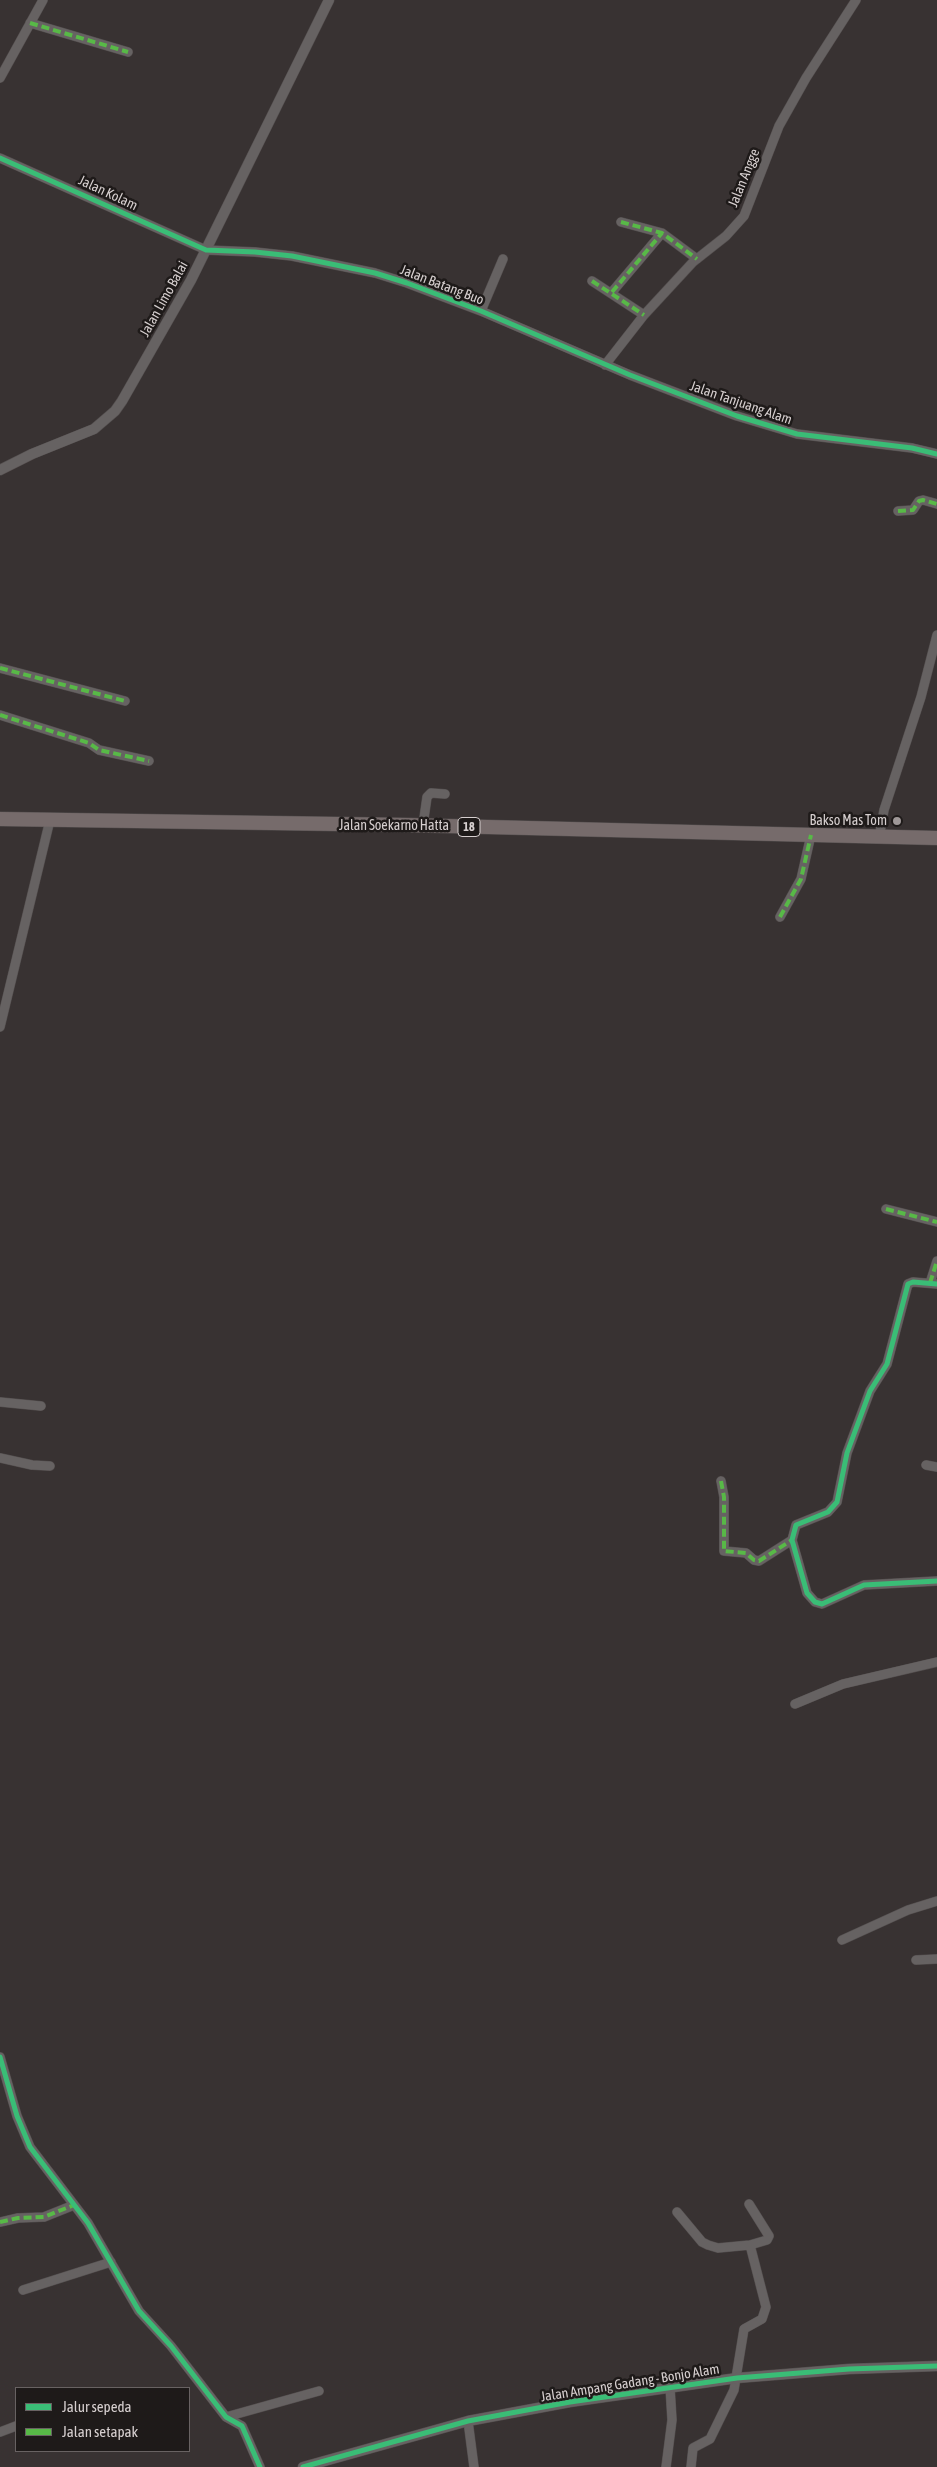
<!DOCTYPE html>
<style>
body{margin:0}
#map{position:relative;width:937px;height:2467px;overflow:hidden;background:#383232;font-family:"Asap Condensed",sans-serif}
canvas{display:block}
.legend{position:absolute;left:15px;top:2387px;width:175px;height:65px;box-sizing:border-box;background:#1e1a19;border:1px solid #686262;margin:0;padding:6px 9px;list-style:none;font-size:15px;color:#d6cfcf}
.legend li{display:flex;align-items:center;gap:10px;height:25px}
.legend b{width:25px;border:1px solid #686262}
</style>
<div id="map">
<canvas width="937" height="2467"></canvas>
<ul class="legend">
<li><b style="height:6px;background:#3abd76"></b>Jalur sepeda</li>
<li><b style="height:6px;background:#58b947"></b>Jalan setapak</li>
</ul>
</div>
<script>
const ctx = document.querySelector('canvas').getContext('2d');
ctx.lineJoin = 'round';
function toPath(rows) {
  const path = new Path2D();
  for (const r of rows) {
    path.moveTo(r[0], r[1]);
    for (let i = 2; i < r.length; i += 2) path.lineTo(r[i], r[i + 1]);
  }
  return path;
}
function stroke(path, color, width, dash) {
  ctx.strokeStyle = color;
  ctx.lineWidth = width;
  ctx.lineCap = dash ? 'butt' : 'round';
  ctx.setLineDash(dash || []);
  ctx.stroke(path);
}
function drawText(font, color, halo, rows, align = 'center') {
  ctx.font = font + ' "Asap Condensed",sans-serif';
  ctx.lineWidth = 5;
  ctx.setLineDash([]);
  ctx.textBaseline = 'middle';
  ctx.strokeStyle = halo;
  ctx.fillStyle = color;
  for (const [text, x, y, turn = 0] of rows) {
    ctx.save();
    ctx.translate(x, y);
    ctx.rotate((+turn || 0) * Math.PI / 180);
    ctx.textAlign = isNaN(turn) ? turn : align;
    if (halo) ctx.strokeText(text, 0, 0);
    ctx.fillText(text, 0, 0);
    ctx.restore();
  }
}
const minor = toPath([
 [30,23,128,52],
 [0,78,43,0],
 [0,158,206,250,255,252,292,256,375,273,407,283,481,311,630,375,737,416,797,434,912,448,937,454],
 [621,222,662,233,697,259],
 [592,281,644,315],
 [612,292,662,233],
 [481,311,503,259],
 [605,365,644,315,693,262,726,236,744,216,779,126,806,78,856,0],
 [898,511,913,510,919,501,923,500,937,504],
 [0,668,125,701],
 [0,715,89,743,99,750,149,761],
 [423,825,427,797,431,793,445,794],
 [879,838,884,810,921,697,937,635],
 [780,917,801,879,811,835],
 [0,1027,50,820],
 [886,1209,937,1222],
 [930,1283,937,1261],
 [937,1284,913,1282,908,1284,887,1364,870,1391,847,1453,837,1502,828,1512,796,1525,792,1540,807,1593,815,1602,822,1604,864,1585,937,1581],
 [0,1402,41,1406],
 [0,1458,32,1465,50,1466],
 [926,1465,937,1467],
 [721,1481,724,1497,724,1551,746,1553,754,1560,759,1561,792,1540],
 [795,1704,843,1684,937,1662],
 [842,1940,908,1910,937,1901],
 [916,1960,937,1959],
 [0,2057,17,2116,30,2147,88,2223,139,2311,171,2346,226,2417,242,2426,260,2467],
 [749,2204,769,2236,767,2240,750,2245],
 [677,2212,702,2242,708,2245,718,2248,750,2245,766,2307,762,2319,744,2329,734,2390,710,2439,693,2448,691,2467],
 [0,2222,18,2218,44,2217,74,2205],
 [23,2290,111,2262],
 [226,2417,319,2391],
 [468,2421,474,2467],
 [0,2432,16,2426],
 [666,2467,672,2420,670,2387]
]);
const tertiary = toPath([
 [0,470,32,454,94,429,115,411,122,401,191,280,329,0],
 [303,2467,468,2421,570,2402,737,2378,849,2369,937,2366]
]);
const trunk = toPath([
 [0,819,406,825,937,838]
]);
const quiet = toPath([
 [30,23,128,52],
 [621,222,662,233,697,259],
 [592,281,644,315],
 [612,292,662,233],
 [898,511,913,510,919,501,923,500,937,504],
 [0,668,125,701],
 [0,715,89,743,99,750,149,761],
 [780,917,801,879,811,835],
 [886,1209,937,1222],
 [930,1283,937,1261],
 [721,1481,724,1497,724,1551,746,1553,754,1560,759,1561,792,1540],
 [0,2222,18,2218,44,2217,74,2205]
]);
const cycleway = toPath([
 [0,158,206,250,255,252,292,256,375,273,407,283,481,311,630,375,737,416,797,434,912,448,937,454],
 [937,1284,913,1282,908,1284,887,1364,870,1391,847,1453,837,1502,828,1512,796,1525,792,1540,807,1593,815,1602,822,1604,864,1585,937,1581],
 [0,2057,17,2116,30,2147,88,2223,139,2311,171,2346,226,2417,242,2426,260,2467],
 [303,2467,468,2421,570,2402,737,2378,849,2369,937,2366]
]);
const markers = [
 [897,821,5,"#9f9898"]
];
const shields = [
 [469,827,22]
];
const shieldNames = [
 ["18",469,827]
];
const streetNames = [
 ["Jalan Angge",744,178,-68],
 ["Jalan Kolam",108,193,25],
 ["Jalan Batang Buo",442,285,21],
 ["Jalan Limo Balai",164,299,-61],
 ["Jalan Tanjuang Alam",741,403,19],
 ["Jalan Soekarno Hatta",394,826],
 ["Jalan Ampang Gadang - Bonjo Alam",630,2383,-9]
];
const poiNames = [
 ["Bakso Mas Tom",887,821]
];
stroke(minor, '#534e4e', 10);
stroke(tertiary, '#534e4e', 11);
stroke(trunk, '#534e4e', 15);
stroke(minor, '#666262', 9);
stroke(tertiary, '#666262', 10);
stroke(trunk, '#766b6b', 14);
stroke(quiet, '#58b947', 4, [8, 4]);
stroke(cycleway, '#3abd76', 5);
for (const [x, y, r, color] of markers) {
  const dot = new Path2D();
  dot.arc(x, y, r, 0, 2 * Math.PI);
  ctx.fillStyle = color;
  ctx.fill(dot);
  stroke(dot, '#1e1a19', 2);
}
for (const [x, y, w] of shields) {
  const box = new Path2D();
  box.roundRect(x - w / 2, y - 9.5, w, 19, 4);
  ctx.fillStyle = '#1e1a19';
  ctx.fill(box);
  stroke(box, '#d6cfcf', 1);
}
drawText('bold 12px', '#d6cfcf', null, shieldNames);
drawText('14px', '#d6cfcf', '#1e1a19', streetNames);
drawText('14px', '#d6cfcf', '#1e1a19', poiNames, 'right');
</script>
